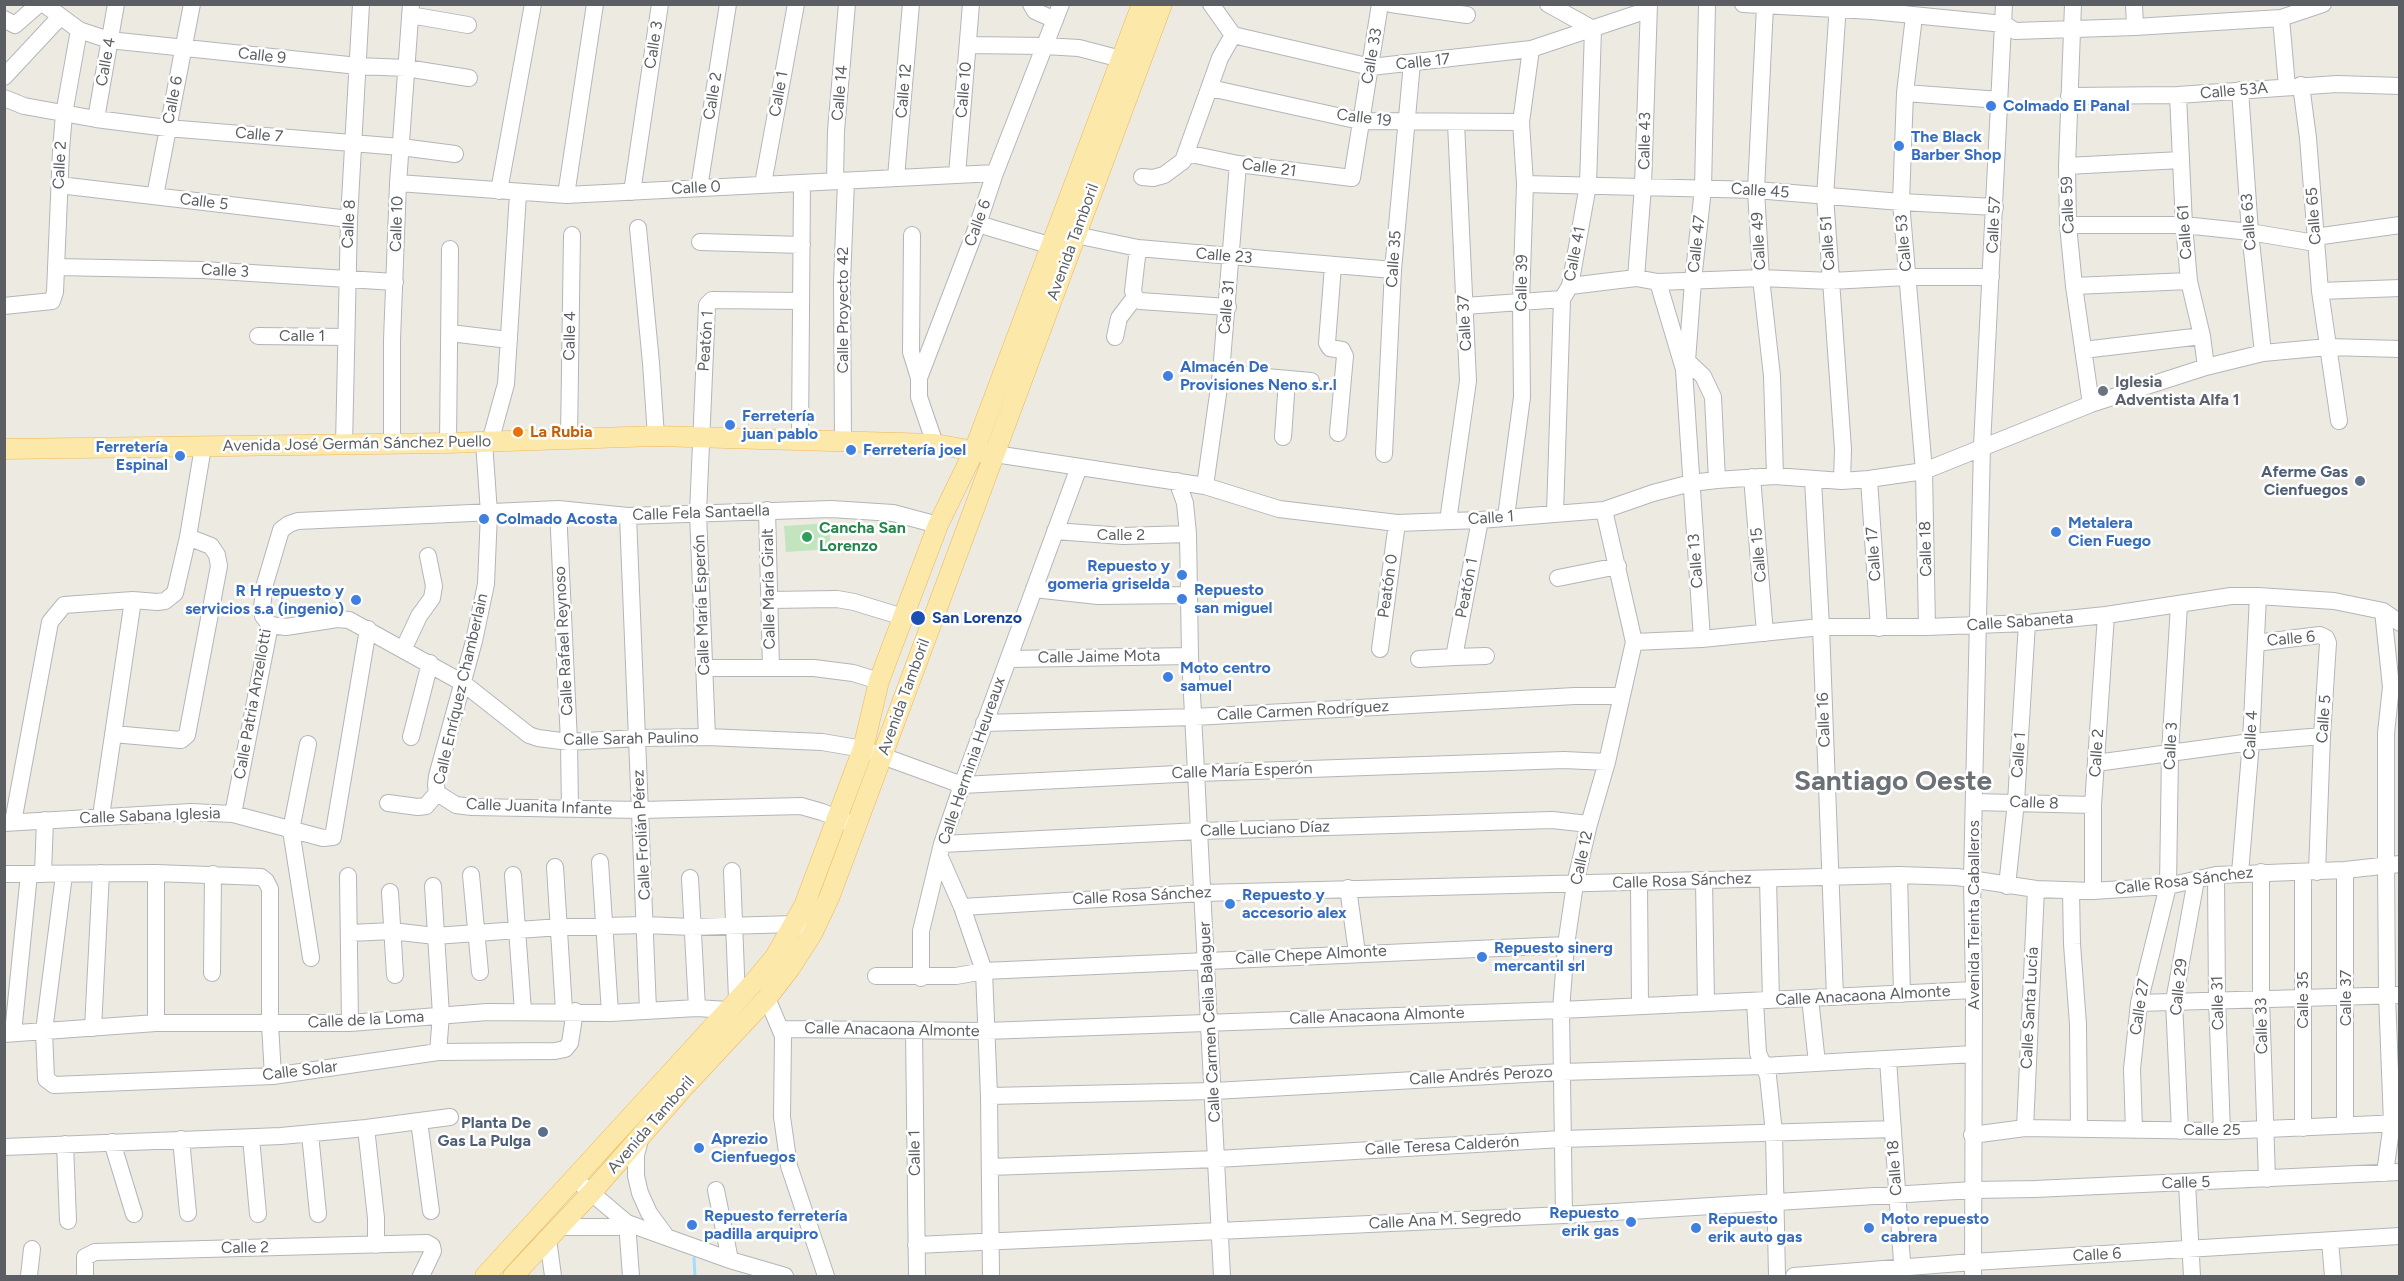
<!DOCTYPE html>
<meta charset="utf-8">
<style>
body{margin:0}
#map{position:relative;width:2404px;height:1281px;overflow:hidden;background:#edeae2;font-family:Figtree,sans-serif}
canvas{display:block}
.frame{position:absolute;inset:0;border:6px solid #5b5f63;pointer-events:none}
</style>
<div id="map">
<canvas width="2404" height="1281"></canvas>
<div class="frame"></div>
</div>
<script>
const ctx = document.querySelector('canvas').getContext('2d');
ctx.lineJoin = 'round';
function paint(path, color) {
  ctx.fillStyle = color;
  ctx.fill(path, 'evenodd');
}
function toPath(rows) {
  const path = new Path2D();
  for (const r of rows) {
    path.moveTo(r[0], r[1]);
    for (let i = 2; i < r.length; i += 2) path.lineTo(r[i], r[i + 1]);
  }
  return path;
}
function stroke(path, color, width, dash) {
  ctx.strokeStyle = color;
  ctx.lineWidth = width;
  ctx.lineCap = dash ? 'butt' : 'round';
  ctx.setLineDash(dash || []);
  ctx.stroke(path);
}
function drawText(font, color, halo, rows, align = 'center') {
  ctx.font = font + ' Figtree,sans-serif';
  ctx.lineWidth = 5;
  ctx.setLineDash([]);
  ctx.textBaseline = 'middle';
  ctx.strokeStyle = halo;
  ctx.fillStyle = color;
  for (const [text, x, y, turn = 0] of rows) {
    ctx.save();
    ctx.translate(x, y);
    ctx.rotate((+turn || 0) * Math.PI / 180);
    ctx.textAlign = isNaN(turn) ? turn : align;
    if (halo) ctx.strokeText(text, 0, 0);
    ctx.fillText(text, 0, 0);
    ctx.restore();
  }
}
const green = toPath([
 [829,523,831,549,786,552,784,526]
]);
const stream = toPath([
 [694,1258,695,1276]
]);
const minor = toPath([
 [44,4,79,30,109,40,358,66,406,68,469,78],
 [1031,4,1035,11,1055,20],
 [1211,4,1233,35,1371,67,1531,49,1648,10],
 [1391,4,1467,15],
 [1548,4,1593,29,1588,185,1570,286,1562,299,1555,513],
 [1743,4,1872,11,2004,24,2015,31,2135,27,2281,18,2323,4],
 [1838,4,1825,196,1843,449,1842,481],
 [2073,4,2067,166,2068,225,2074,286,2091,404],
 [2134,4,2135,27],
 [1765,6,1756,190,1761,278,1772,376,1775,476],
 [410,15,468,25],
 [1914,16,1905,93,1901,202,1924,471,1927,627],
 [2281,18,2287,87],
 [4,19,15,25,39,4],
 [968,45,1044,46,1079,48,1121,59],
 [4,77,60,17],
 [2301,85,2308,138,2320,291,2339,421],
 [1210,88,1360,121,1521,122],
 [2240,90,2250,232,2263,353],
 [1905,93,2000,100],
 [2178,95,2184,225,2189,281,2202,336,2206,367],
 [2069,96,2178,95,2337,84,2400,86],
 [4,98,24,106,96,119,167,128,401,147,455,154],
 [96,119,116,4],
 [1186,153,1238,164,1352,178,1380,4],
 [2067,166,2181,160],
 [957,175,971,4],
 [896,177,911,4],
 [1142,177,1153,178,1164,175,1183,161,1220,58,1233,35],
 [835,181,836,131,847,4],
 [398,183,566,195,995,173],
 [763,184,796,4],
 [1525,184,1756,190,1901,202,1995,207],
 [59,185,349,219],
 [699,188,728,4],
 [499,191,533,4],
 [632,192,660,4],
 [566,195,595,4],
 [155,196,192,4],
 [978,224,1052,246],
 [2068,225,2184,225,2250,232,2315,243],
 [638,228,651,363,656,436],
 [1066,233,1138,248,1393,270],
 [912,235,911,352,919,378],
 [2315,237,2400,225],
 [700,242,802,245],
 [1138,248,1133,291,1135,297,1140,301,1228,307],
 [1333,266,1327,343,1330,348,1342,350,1345,356,1338,433],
 [56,267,203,270,395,282],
 [1636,278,1643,186,1649,4],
 [1658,282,1683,366],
 [1570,286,1636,278,1658,282,1761,278,1831,281,1907,277,1991,277],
 [2074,286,2189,281],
 [2320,291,2400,288],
 [4,306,52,301,55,292,61,150,64,114,79,30],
 [1465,306,1562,299],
 [450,333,509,340],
 [258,336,346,337],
 [1115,337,1119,318,1135,297],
 [2083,350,2202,336],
 [1687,361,1703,376,1713,397,1717,480],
 [1221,373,1311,381],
 [569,437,572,235],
 [1283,437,1287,380],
 [800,438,802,183],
 [843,440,842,282,846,181],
 [490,442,506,384,518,194],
 [392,443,392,340,398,183,411,4],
 [448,443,450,249],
 [935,444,919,397,919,378,978,224,995,173,1061,4],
 [344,445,349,219,361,4],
 [995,454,1205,486,1279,509,1397,523,1480,520,1604,510,1653,493,1691,483,1717,480,1775,476,1842,481,1869,479,1924,471,2091,404,2206,367,2263,353,2328,347,2400,349],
 [1384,454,1393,270,1412,63],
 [1752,477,1765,633],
 [1869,479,1879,628],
 [1813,480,1821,627,1835,997],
 [1177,481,1185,503,1188,534,1190,656,1222,1276],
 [1205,486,1221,373,1238,164],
 [558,509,569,742,570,808],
 [767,510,771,668],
 [628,516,648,1010],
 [1506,517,1522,397,1521,302,1525,184,1521,122,1531,49],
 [1448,521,1468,381,1456,123],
 [1055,531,1123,536,1188,534],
 [1558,578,1618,566],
 [1034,589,1098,596,1187,595],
 [769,600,837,599,854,602,903,617],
 [2383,611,2391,687,2386,733,2386,865,2387,995,2392,1123,2385,1173],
 [270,625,286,627,337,619,349,620,463,683,529,735,538,738,569,742,637,738,707,737,822,742,863,749,962,785,1197,773,1564,760,1607,762],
 [1702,639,1684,370,1687,361,1693,281,1703,189,1707,4],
 [1634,642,1702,639,1821,627,1927,627,2027,623,2106,615,2231,596,2258,596,2334,601,2383,611,2400,623],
 [2256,643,2320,635,2326,638,2328,643,2322,736,2317,872],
 [404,648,419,616,432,598,434,586,428,556],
 [1380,649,1397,523],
 [1454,657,1486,656],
 [1009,659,1190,656],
 [1419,659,1454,657,1480,520],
 [704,668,814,668,853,673,879,681],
 [984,723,1194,717,1575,696,1622,696],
 [113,734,181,740,187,735,219,566,217,555,211,546,188,537],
 [411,737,430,663],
 [707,737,698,513,707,305,712,300,801,301],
 [308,744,291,830,311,958],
 [2096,763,2251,742,2322,736],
 [437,793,456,805,472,807,641,810,801,806,822,812,847,822],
 [437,793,436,785,437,776,474,641,486,584,489,513,484,442],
 [1974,802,2093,805],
 [388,803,418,807,426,806,437,793],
 [233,814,270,625,263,616,262,607,265,584,281,530,289,524,298,521,558,509,628,516,831,509,893,513,938,525],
 [101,816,133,600],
 [13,822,50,622,64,605,133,600,157,602,165,601,175,593,188,537,203,447],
 [4,823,191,812,233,814,323,838,333,837,368,629],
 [942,844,1200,831,1552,820,1589,824],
 [940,857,962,907,984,971,989,1096,991,1276],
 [600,862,610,1013],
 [555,867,564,1011],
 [2345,870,2345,1125],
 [732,871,737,999],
 [2261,872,2261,998,2267,1179],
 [2240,873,2251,742,2258,596],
 [4,874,156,873,261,877,266,881,270,889,270,1024,273,1076],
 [43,874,45,820],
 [64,875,44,1031,46,1079,54,1085,273,1076,438,1052,555,1051,565,1049,570,1043,575,1011],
 [471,875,480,972],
 [513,875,523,1011],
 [1899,875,1902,994],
 [2216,875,2217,1000,2222,1131],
 [348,876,350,1023],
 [690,878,697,1008],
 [1768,879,1771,1000],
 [1704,881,1706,1003],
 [1639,883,1640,1006],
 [433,886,441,1015,438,1052],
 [2007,886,2016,802,2027,623],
 [1348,888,1357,953],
 [2071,891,2072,944,2078,1024,2079,1129],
 [2093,891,2093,805,2106,615],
 [390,892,395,975],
 [962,907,1203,893,1899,875,1957,877,2036,889,2093,891,2168,886,2216,875,2345,870,2400,864],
 [350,933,392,931,435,936,560,927,646,925,691,927,795,924,812,934],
 [212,973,213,874],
 [876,976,956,976,984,971,1566,945],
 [921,978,921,931,942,844,962,785,1079,467],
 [767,998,783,1036,782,1117,789,1166,826,1276],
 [1810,998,1817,1063],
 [1755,1001,1758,1053,1768,1076,1774,1133,1777,1276],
 [2139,1003,2400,995],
 [156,1023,156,873],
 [93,1028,101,873],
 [780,1029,986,1031,1561,1010,1974,990],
 [914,1030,917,1276],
 [13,1033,29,874],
 [4,1034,156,1023,350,1023,487,1012,610,1013,697,1008,727,1010],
 [1888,1060,1903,1276],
 [989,1096,1214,1091,1562,1072,1763,1066,1973,1054],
 [419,1121,431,1211],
 [366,1128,376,1218,376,1245],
 [2025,1128,2036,889],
 [2303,1128,2303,872],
 [2134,1130,2132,1069,2139,1003,2168,886,2170,753,2179,605],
 [2180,1131,2174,1001,2196,880],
 [310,1134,318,1214],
 [1972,1135,2025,1128,2222,1131,2400,1123],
 [641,1136,636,1155,636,1176,640,1193,649,1213,666,1236],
 [251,1138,258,1214],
 [181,1139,188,1213],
 [112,1142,134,1214],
 [65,1144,68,1221],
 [4,1147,281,1136,366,1128,450,1117],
 [990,1167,1217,1159,1562,1139,1893,1129],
 [575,1179,627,1223,730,1260,785,1276],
 [2187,1183,2192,1276],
 [716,1190,730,1260],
 [1564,1215,1561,1010,1566,945,1575,884,1589,824,1607,762,1634,642,1604,510],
 [559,1227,617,1227,627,1223,631,1276],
 [548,1239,553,1276],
 [2330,1241,2333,1276],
 [916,1245,1564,1215,1973,1190,2035,1189,2400,1172],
 [29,1276,32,1249],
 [85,1276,85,1257,95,1252,427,1243,432,1246,433,1251,421,1276],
 [1794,1276,1973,1262,2400,1236],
 [1973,1276,1974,990,1972,879,1982,446,2004,4]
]);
const major = toPath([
 [4,449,448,443,656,436,935,444,985,453],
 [485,1276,755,981,775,957,804,906,863,749,879,681,938,525,974,451,1142,4],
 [513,1276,591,1193,683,1088,767,998,790,968,812,934,829,898,856,826,1162,4]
]);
const markers = [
 [1991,106,6,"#3f7fe0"],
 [1899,146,6,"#3f7fe0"],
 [1168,376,6,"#3f7fe0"],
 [2103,391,6,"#6b7280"],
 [730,425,6,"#3f7fe0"],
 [518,432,6,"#e8710a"],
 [851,450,6,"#3f7fe0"],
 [180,456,6,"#3f7fe0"],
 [2360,481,6,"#5c6f8a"],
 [484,519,6,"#3f7fe0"],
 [2056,532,6,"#3f7fe0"],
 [807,537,6,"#2e9e5b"],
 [1182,575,6,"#3f7fe0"],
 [1182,599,6,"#3f7fe0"],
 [356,600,6,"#3f7fe0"],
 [918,618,8,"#1a4fb4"],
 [1168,677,6,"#3f7fe0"],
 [1230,904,6,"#3f7fe0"],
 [1482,957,6,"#3f7fe0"],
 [543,1132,6,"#5c6f8a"],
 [699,1148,6,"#3f7fe0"],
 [1631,1222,6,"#3f7fe0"],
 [692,1225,6,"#3f7fe0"],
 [1696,1228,6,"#3f7fe0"],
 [1869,1228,6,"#3f7fe0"]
];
const streetNames = [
 ["Calle 3",654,45,-81],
 ["Calle 9",262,56,6],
 ["Calle 33",1372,56,-80],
 ["Calle 4",106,62,-80],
 ["Calle 17",1423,62,-6],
 ["Calle 10",964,90,-85],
 ["Calle 12",904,91,-85],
 ["Calle 53A",2234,91,-5],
 ["Calle 14",840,93,-85],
 ["Calle 1",779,94,-80],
 ["Calle 2",713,96,-81],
 ["Calle 6",173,100,-79],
 ["Calle 19",1364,118,7],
 ["Calle 7",259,135,5],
 ["Calle 43",1645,141,-89],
 ["Calle 2",60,165,-87],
 ["Calle 21",1269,168,8],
 ["Calle 0",696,188,-3],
 ["Calle 45",1760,191,4],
 ["Calle 5",204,202,7],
 ["Calle 59",2068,205,-92],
 ["Calle 65",2314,216,-94],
 ["Calle 63",2249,222,-94],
 ["Calle 6",978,223,-70],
 ["Calle 8",349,224,-87],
 ["Calle 10",397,224,-88],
 ["Calle 57",1994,225,-87],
 ["Calle 61",2185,232,-94],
 ["Calle 49",1759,241,-93],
 ["Avenida Tamboril",1073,242,-70],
 ["Calle 51",1828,243,-94],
 ["Calle 53",1904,243,-95],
 ["Calle 47",1697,244,-84],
 ["Calle 41",1575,254,-79],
 ["Calle 23",1224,256,5],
 ["Calle 35",1394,259,-86],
 ["Calle 3",225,271,3],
 ["Calle 39",1522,283,-89],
 ["Calle 31",1227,307,-85],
 ["Calle Proyecto 42",843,310,-90],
 ["Calle 37",1465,323,-93],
 ["Calle 1",302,336],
 ["Calle 4",570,336,-89],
 ["Peatón 1",706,341,-86],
 ["Avenida José Germán Sánchez Puello",357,444,-1],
 ["Calle Fela Santaella",701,513,-2],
 ["Calle 1",1491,518,-4],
 ["Calle 2",1121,535],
 ["Calle 18",1926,549,-91],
 ["Calle 17",1874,554,-94],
 ["Calle 15",1759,555,-95],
 ["Calle 13",1696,561,-94],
 ["Peatón 0",1388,586,-82],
 ["Peatón 1",1467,588,-79],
 ["Calle María Giralt",769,589,-91],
 ["Calle María Esperón",702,605,-92],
 ["Calle Sabaneta",2020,622,-4],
 ["Calle 6",2291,639,-5],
 ["Calle Rafael Reynoso",564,641,-93],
 ["Calle Jaime Mota",1099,657,-1],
 ["Calle Enríquez Chamberlain",461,689,-77],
 ["Avenida Tamboril",904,697,-70],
 ["Calle Patria Anzellotti",253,704,-80],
 ["Calle Carmen Rodríguez",1303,711,-3],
 ["Calle 5",2324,719,-86],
 ["Calle 16",1824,720,-92],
 ["Calle 4",2251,735,-87],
 ["Calle Sarah Paulino",631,739,-1],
 ["Calle 3",2171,746,-87],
 ["Calle 2",2097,753,-86],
 ["Calle 1",2019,755,-86],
 ["Calle Herminia Heureaux",972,761,-71],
 ["Calle María Esperón",1242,771,-2],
 ["Calle 8",2034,803,2],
 ["Calle Juanita Infante",539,807,2],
 ["Calle Sabana Iglesia",150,816,-2],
 ["Calle Luciano Díaz",1265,829,-2],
 ["Calle Frolián Pérez",642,835,-93],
 ["Calle 12",1582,858,-78],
 ["Calle Rosa Sánchez",1682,881,-2],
 ["Calle Rosa Sánchez",2184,881,-7],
 ["Calle Rosa Sánchez",1142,896,-3],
 ["Avenida Treinta Caballeros",1974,915,-90],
 ["Calle Chepe Almonte",1311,955,-3],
 ["Calle 29",2179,987,-84],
 ["Calle Anacaona Almonte",1863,996,-3],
 ["Calle 37",2346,998,-90],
 ["Calle 35",2303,1000,-90],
 ["Calle 31",2218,1003,-91],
 ["Calle 27",2140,1007,-81],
 ["Calle Santa Lucía",2030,1008,-87],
 ["Calle Anacaona Almonte",1377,1016,-2],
 ["Calle de la Loma",366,1020,-3],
 ["Calle Carmen Celia Balaguer",1210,1022,-93],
 ["Calle 33",2262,1026,-91],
 ["Calle Anacaona Almonte",892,1030,1],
 ["Calle Solar",300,1071,-7],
 ["Calle Andrés Perozo",1481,1076,-3],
 ["Avenida Tamboril",651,1125,-49],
 ["Calle 25",2212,1130],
 ["Calle Teresa Calderón",1442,1146,-3],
 ["Calle 1",915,1153,-91],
 ["Calle 18",1895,1168,-94],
 ["Calle 5",2186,1183,-2],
 ["Calle Ana M. Segredo",1445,1220,-3],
 ["Calle 2",245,1248,-1],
 ["Calle 6",2097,1255,-3]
];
const shopNames = [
 ["Colmado El Panal",2003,106],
 ["The Black",1911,137],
 ["Barber Shop",1911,155],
 ["Almacén De",1180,367],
 ["Provisiones Neno s.r.l",1180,385],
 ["Ferretería",742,416],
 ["juan pablo",742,434],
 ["Ferretería",168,447,"right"],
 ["Espinal",168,465,"right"],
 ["Ferretería joel",863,450],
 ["Colmado Acosta",496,519],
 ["Metalera",2068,523],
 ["Cien Fuego",2068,541],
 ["Repuesto y",1170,566,"right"],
 ["gomeria griselda",1170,584,"right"],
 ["Repuesto",1194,590],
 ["san miguel",1194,608],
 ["R H repuesto y",344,591,"right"],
 ["servicios s.a (ingenio)",344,609,"right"],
 ["Moto centro",1180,668],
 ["samuel",1180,686],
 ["Repuesto y",1242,895],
 ["accesorio alex",1242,913],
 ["Repuesto sinerg",1494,948],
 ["mercantil srl",1494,966],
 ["Aprezio",711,1139],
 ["Cienfuegos",711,1157],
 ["Repuesto",1619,1213,"right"],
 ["erik gas",1619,1231,"right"],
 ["Repuesto ferretería",704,1216],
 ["padilla arquipro",704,1234],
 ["Repuesto",1708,1219],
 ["erik auto gas",1708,1237],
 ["Moto repuesto",1881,1219],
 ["cabrera",1881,1237]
];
const worshipNames = [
 ["Iglesia",2115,382],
 ["Adventista Alfa 1",2115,400]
];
const foodNames = [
 ["La Rubia",530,432]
];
const serviceNames = [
 ["Aferme Gas",2348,472],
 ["Cienfuegos",2348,490],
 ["Planta De",531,1123],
 ["Gas La Pulga",531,1141]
];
const leisureNames = [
 ["Cancha San",819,528],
 ["Lorenzo",819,546]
];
const transitNames = [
 ["San Lorenzo",932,618]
];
const townNames = [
 ["Santiago Oeste",1893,782]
];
paint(green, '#c2e4bf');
stroke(stream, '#a3ddfc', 3);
stroke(minor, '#b3b6b9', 18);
stroke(major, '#edb85c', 21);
stroke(minor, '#fff', 16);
stroke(major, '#fce8a8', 20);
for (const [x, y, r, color] of markers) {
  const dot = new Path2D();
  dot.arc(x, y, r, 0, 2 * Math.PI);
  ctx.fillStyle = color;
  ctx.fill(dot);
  stroke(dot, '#fff', 2);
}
drawText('16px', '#5b5f63', '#fff', streetNames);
drawText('bold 16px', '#366cbe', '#fff', shopNames, 'left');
drawText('bold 16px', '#5b616d', '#fff', worshipNames, 'left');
drawText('bold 16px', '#c56008', '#fff', foodNames, 'left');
drawText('bold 16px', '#4e5e75', '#fff', serviceNames, 'right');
drawText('bold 16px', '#27864d', '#fff', leisureNames, 'left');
drawText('bold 16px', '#164399', '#fff', transitNames, 'left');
drawText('bold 28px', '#6c7175', '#fff', townNames);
</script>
